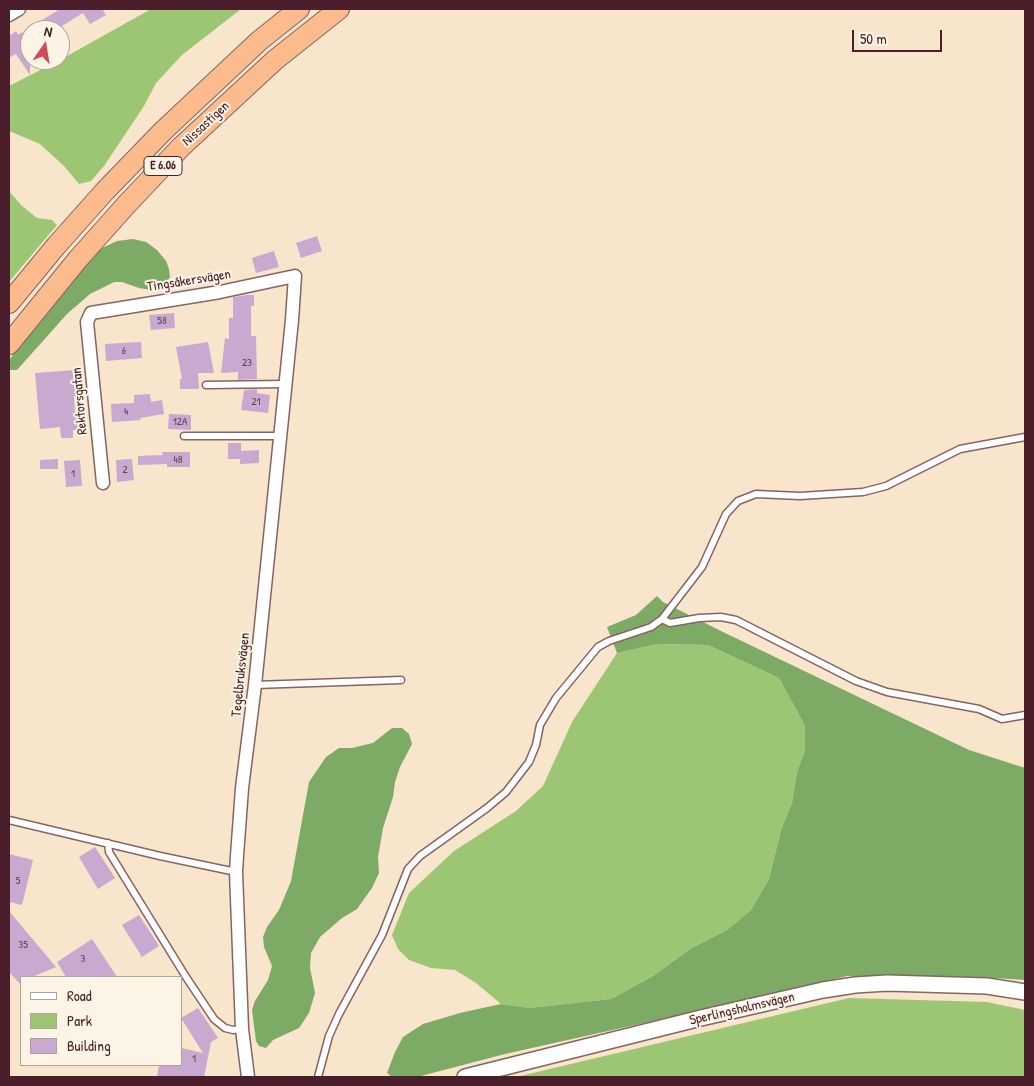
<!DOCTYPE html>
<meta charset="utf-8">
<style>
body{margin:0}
#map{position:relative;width:1034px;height:1086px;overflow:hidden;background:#f7e5cc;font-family:"Patrick Hand",sans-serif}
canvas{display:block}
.frame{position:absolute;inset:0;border:10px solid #4a1f2b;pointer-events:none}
.legend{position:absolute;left:20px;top:976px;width:162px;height:90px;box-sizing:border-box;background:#fcf5e5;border:1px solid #b59f9b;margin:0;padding:6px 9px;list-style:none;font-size:15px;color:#4a1f2b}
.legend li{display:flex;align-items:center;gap:10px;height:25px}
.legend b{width:25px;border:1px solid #b59f9b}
.north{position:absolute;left:20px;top:20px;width:50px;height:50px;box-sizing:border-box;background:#fcf5e5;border:1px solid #b59f9b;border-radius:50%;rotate:13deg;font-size:14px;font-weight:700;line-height:20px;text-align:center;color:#4a1f2b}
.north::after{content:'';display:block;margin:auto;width:18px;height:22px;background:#d1495b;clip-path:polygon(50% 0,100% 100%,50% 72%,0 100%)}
.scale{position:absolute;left:852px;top:30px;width:90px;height:22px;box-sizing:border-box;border:2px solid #4a1f2b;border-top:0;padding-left:6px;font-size:15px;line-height:18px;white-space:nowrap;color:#4a1f2b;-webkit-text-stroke:4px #fcf5e5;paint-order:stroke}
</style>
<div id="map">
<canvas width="1034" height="1086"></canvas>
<div class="frame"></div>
<ul class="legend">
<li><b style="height:6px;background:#fff"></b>Road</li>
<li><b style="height:14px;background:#9cc673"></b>Park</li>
<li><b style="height:14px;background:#c9a9d0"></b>Building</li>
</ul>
<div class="north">N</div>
<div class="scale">50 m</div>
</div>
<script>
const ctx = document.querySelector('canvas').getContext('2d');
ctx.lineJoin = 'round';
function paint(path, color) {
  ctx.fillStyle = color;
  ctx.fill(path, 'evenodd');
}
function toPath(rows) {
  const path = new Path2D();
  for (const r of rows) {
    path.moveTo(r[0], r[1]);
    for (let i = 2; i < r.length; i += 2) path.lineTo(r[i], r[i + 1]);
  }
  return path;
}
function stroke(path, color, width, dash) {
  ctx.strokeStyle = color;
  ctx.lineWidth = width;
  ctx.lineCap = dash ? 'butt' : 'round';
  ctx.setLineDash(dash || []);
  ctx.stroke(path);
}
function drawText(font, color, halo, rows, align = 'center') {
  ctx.font = font + ' "Patrick Hand",sans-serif';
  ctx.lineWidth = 4;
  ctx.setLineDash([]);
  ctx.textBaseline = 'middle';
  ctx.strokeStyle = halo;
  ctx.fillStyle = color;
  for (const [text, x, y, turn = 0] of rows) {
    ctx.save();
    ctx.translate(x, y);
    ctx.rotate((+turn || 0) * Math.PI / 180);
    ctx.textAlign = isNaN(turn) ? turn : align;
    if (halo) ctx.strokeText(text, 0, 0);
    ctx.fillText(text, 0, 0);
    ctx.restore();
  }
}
const green = toPath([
 [151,9,241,9,182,55,156,83,144,106,104,166,91,181,79,184,64,166,40,144,9,131,9,86,60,60],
 [9,191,22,206,37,218,52,220,57,225,9,282],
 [658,644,708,645,779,678,805,726,805,750,797,772,792,803,781,830,769,879,751,910,727,930,690,949,653,976,611,999,530,1008,501,1004,476,983,455,970,431,968,409,960,398,949,392,935,409,893,454,851,516,811,543,786,572,722,617,653],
 [849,998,987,1002,1025,1010,1025,1077,516,1077]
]);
const forest = toPath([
 [133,239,146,242,157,250,166,261,169,269,170,277,162,288,152,290,139,288,122,282,114,282,90,294,67,314,17,370,9,370,9,361,13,354,100,249,117,241],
 [657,596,663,602,723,632,969,750,1025,768,1025,980,979,977,847,976,774,994,505,1054,417,1077,392,1077,387,1073,395,1052,403,1037,423,1024,460,1013,501,1004,530,1008,611,999,653,976,690,949,727,930,751,910,769,879,781,830,792,803,797,772,805,750,805,726,779,678,708,645,658,644,617,653,607,627,636,615],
 [392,728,402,728,409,734,412,744,400,767,395,782,393,797,383,828,378,857,379,873,372,888,357,909,342,918,320,937,311,953,310,968,315,993,309,1013,299,1028,273,1040,266,1048,259,1046,256,1041,252,1010,255,1001,268,980,272,966,264,947,263,937,267,927,279,910,291,881,309,782,326,757,339,748,352,748,373,743]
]);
const building = toPath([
 [60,9,102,9,106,15,90,24,83,13,62,26,64,30,26,30],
 [16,31,18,35,22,32,30,45,30,75,16,54,9,58,9,36],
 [317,236,322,251,301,258,296,243],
 [274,251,279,267,256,273,252,258],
 [247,295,254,295,254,306,251,306,251,336,256,336,257,379,238,380,238,372,221,373,225,338,229,339,229,318,233,318,233,297],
 [174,313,175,328,151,330,149,315],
 [141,342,142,358,106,361,105,344],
 [208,342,214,373,198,373,199,389,180,389,180,379,182,379,176,347],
 [75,370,76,396,74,396,75,414,78,414,79,430,73,430,73,438,61,438,60,427,40,429,35,373],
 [257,389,257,393,270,395,268,413,241,410,244,390],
 [150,394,151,402,162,400,164,414,140,418,141,420,112,422,111,404,134,403,134,395],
 [169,414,191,415,191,430,168,429],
 [228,443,241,443,241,451,259,450,259,463,240,464,240,459,228,459],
 [162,452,190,452,190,467,167,467,167,464,138,465,138,456,163,455],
 [58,459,58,469,40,469,40,460],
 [132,459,134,480,117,482,116,460],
 [80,460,82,486,66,487,64,461],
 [95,847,115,878,98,889,79,857],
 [9,854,33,860,22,905,9,902],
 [9,911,56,967,32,977,21,977,21,985,9,972],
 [139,915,159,946,142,957,122,925],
 [92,939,117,977,66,977,57,962],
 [198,1008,218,1038,211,1042,204,1077,157,1077,159,1065,181,1065,181,1048,203,1053,181,1018]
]);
const service = toPath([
 [206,385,286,384],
 [184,436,280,436],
 [662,619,702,567,726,514,738,501,756,494,800,496,863,492,886,486,960,449,1025,437],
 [255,685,401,680],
 [9,820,160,856,236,872],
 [108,843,109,852,186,977,214,1019,225,1028,233,1030,242,1029],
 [318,1077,329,1036,339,1014,382,935,408,869,420,856,487,808,506,792,529,762,536,745,540,725,556,698,598,647,609,641,651,627,662,619,670,623,699,618,721,617,736,620,856,681,887,692,979,709,1002,719,1025,715]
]);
const minor = toPath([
 [9,15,19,9],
 [103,483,87,322,91,313,220,292,295,276,292,320,255,685,242,788,237,856,236,872,242,1029,248,1077]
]);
const tertiary = toPath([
 [465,1077,701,1018,823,990,855,985,887,983,987,986,1025,992]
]);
const trunk = toPath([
 [9,303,56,246,105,191,163,131,259,41,299,9],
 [9,344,78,259,127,204,181,147,275,60,339,9]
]);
const numberNames = [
 ["58",162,321],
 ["6",124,351],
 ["23",247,363],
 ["21",256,402],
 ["4",126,412],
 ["12A",180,422],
 ["48",178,460],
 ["2",125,470],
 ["1",73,474],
 ["5",18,881],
 ["35",23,945],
 ["3",83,959],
 ["1",194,1059]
];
const shields = [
 [163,166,38]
];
const shieldNames = [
 ["E 6.06",163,166]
];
const streetNames = [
 ["Nissastigen",206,124,-43],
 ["Tingsåkersvägen",189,281,-9],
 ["Rektorsgatan",80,401,-95],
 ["Tegelbruksvägen",241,675,-84],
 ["Sperlingsholmsvägen",742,1009,-13]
];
paint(green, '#9cc673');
paint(forest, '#7dab65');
paint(building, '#c9a9d0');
stroke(service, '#876463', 9);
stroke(minor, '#876463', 15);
stroke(tertiary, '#876463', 18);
stroke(trunk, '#876463', 22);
stroke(service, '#fff', 6);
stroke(minor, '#fff', 12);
stroke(tertiary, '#fff', 15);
stroke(trunk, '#fbbb8d', 20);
drawText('11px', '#6a4254', null, numberNames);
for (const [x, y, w] of shields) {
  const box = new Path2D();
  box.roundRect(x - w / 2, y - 9.5, w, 19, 4);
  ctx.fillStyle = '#fcf5e5';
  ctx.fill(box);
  stroke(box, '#4a1f2b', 1);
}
drawText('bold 12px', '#4a1f2b', null, shieldNames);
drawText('14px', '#4a1f2b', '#fcf5e5', streetNames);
</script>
